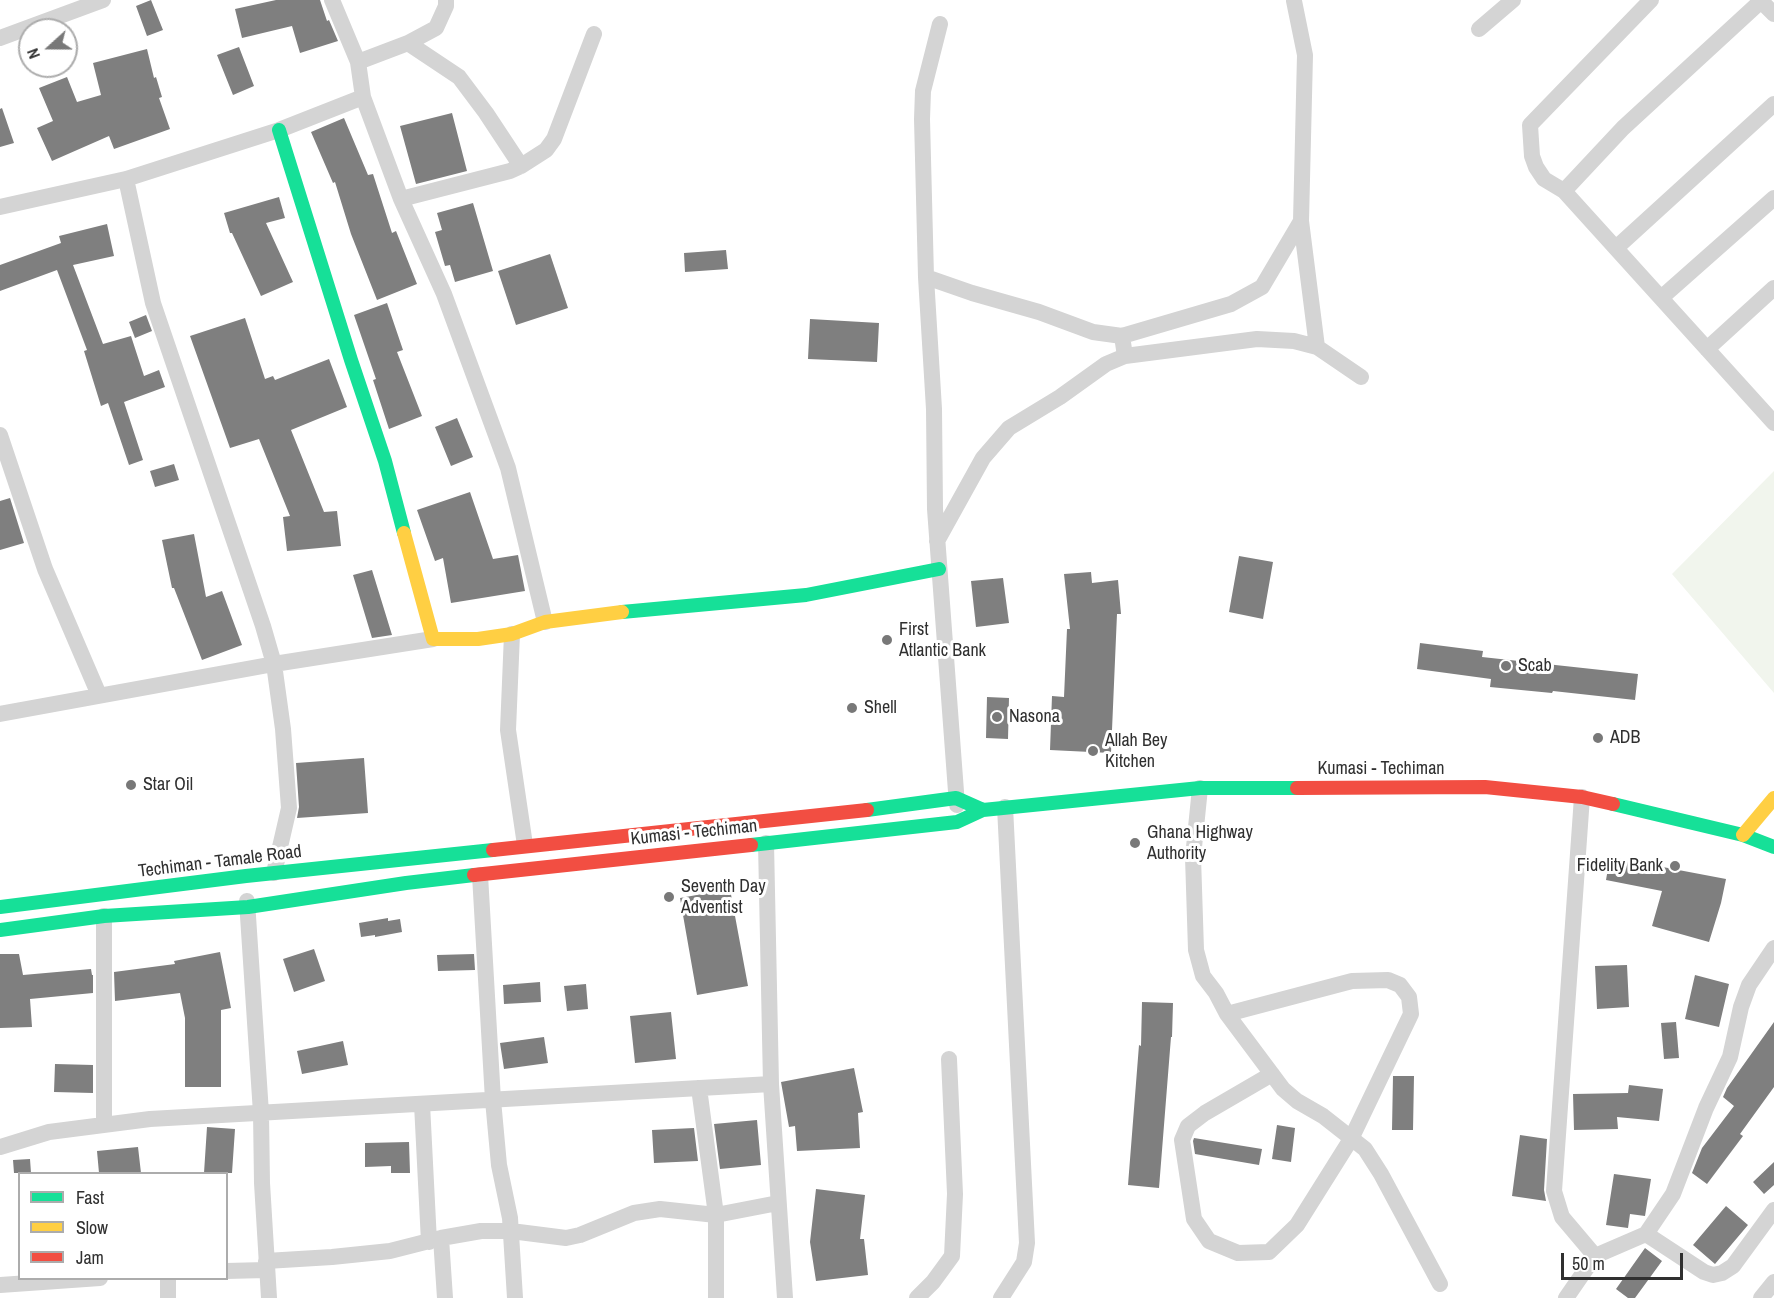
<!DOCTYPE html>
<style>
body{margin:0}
#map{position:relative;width:1774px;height:1298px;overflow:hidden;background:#fff;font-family:"Archivo Narrow",sans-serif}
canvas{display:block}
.legend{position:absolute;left:18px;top:1172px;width:210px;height:108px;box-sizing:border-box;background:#fff;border:2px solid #acacac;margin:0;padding:8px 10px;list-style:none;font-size:18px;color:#303030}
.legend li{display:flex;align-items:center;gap:12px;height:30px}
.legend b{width:30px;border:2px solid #acacac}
.north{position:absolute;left:18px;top:18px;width:60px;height:60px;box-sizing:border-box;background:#fff;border:2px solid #acacac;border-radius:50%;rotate:249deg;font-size:16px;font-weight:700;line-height:24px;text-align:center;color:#303030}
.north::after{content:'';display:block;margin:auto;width:21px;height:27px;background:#787878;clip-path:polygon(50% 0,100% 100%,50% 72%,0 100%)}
.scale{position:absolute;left:1561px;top:1253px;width:122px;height:27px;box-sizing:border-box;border:3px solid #303030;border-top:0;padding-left:8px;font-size:18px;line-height:21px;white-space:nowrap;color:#303030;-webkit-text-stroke:4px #fff;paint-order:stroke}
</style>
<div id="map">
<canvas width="1774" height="1298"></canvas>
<ul class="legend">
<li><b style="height:8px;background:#16e098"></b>Fast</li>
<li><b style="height:8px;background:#ffcf43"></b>Slow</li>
<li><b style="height:8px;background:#f24e42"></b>Jam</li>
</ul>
<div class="north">N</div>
<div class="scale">50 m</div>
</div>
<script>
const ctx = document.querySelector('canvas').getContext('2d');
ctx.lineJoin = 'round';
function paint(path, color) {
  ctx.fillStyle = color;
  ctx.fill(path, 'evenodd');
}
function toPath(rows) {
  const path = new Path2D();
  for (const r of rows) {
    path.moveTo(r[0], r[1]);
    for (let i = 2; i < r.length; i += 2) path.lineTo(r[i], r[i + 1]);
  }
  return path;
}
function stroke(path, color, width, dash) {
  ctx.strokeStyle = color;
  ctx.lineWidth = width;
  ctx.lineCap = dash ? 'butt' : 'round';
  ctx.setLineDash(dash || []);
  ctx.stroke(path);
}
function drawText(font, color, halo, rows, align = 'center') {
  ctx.font = font + ' "Archivo Narrow",sans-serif';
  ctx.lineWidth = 6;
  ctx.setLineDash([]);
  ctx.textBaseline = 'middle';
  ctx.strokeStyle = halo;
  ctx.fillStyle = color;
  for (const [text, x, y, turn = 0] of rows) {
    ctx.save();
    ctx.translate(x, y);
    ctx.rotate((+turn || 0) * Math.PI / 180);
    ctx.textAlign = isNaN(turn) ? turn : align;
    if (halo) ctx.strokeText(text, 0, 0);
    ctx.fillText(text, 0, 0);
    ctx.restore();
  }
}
const green = toPath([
 [1774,471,1774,693,1672,574]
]);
const building = toPath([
 [151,0,163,30,147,36,136,6],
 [276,0,320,0,327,21,329,20,338,41,300,53,292,26,242,38,235,9],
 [239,47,254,86,233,95,217,55],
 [147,49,154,78,156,77,162,97,159,98,170,129,114,149,109,136,52,161,37,128,53,121,39,88,67,77,77,102,101,95,93,63],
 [2,108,14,143,0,147,0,109],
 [452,113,467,171,416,184,400,126],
 [344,118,368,175,373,174,392,233,396,231,417,284,377,300,351,234,335,182,333,183,311,132],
 [279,197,285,218,266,223,293,282,261,296,232,233,230,233,224,213],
 [473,203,493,271,455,282,450,265,445,266,435,232,442,230,437,213],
 [107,224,114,256,73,265,103,344,131,336,144,376,159,370,165,387,124,402,143,460,129,465,108,403,101,406,84,351,87,350,57,270,0,291,0,265,61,243,59,236],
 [726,250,728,269,685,272,684,253],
 [550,254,568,308,516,325,498,271],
 [387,303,403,350,397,352,422,416,389,429,373,380,376,379,354,315],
 [146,315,152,331,135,338,129,322],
 [245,318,265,379,273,376,275,380,329,359,347,407,291,430,324,512,337,511,341,546,287,551,283,517,290,516,259,439,230,448,190,336],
 [810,319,879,323,877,362,808,359],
 [457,418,473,457,451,466,435,427],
 [174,464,179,480,155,487,150,471],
 [470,492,493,559,518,555,525,591,451,603,443,558,435,561,417,510],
 [10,498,24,543,0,550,0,501],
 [194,534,206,597,222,591,242,645,202,660,174,588,172,588,162,540],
 [1239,556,1273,562,1263,619,1229,612],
 [372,570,392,635,372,638,353,575],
 [1091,572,1092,583,1118,580,1121,614,1117,614,1111,753,1050,750,1052,696,1064,697,1067,629,1070,629,1064,574],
 [1003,578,1009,623,976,627,971,581],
 [1420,643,1483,651,1482,657,1638,674,1635,700,1553,691,1552,693,1490,687,1491,679,1417,669],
 [987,697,1009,698,1008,739,986,738],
 [364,758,368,813,297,818,299,807,296,763],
 [1610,857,1726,879,1721,903,1709,942,1652,926,1662,891,1606,880],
 [730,889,748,986,697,995,680,898],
 [388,918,388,921,400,919,402,932,375,937,375,935,361,937,359,923],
 [314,949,325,981,294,992,283,959],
 [220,952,231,1008,221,1010,221,1087,185,1087,185,1018,180,993,115,1001,114,972,175,964,174,961],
 [0,954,19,954,23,975,91,969,92,975,93,975,93,993,30,999,32,1027,0,1028],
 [474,954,475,970,438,971,437,955],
 [1627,965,1629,1007,1597,1009,1595,966],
 [1695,975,1729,984,1719,1027,1685,1019],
 [540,982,541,1002,504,1004,503,985],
 [586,984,588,1009,567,1011,564,986],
 [1142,1002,1173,1003,1172,1037,1171,1037,1159,1188,1128,1185,1139,1045,1141,1046],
 [671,1012,676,1059,635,1063,630,1016],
 [1676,1022,1679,1058,1664,1059,1661,1023],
 [1774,1022,1774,1087,1740,1134,1743,1136,1707,1184,1692,1173,1702,1148,1734,1106,1723,1097,1727,1088],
 [544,1037,548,1063,504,1069,500,1043],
 [343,1041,348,1065,302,1074,297,1051],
 [55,1064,93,1065,93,1093,54,1092],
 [854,1068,863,1112,858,1113,860,1148,797,1151,795,1126,789,1127,781,1082],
 [1393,1076,1414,1076,1413,1130,1392,1130],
 [1629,1085,1663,1089,1659,1121,1617,1117,1618,1129,1574,1130,1573,1094,1628,1093],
 [757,1120,761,1165,720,1169,714,1124],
 [1277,1125,1295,1128,1291,1162,1272,1159],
 [207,1127,235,1129,232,1173,204,1173],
 [694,1128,698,1161,654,1163,652,1130],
 [1520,1135,1547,1139,1544,1190,1546,1201,1512,1196],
 [1194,1138,1262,1149,1259,1165,1195,1154,1193,1141],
 [409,1142,410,1173,391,1173,391,1166,365,1167,365,1143],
 [138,1147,141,1173,99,1173,97,1151],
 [30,1159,31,1173,14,1173,13,1160],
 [1774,1162,1774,1185,1764,1194,1753,1182],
 [1614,1174,1651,1179,1645,1216,1630,1214,1628,1228,1606,1225],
 [816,1189,865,1195,860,1239,864,1239,868,1275,816,1281,810,1242],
 [1726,1206,1748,1225,1715,1264,1693,1245],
 [1645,1248,1662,1261,1635,1298,1628,1298,1616,1289]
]);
const street = toPath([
 [1651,0,1530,125,1532,156,1536,167,1544,179,1564,191,1774,423],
 [1760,0,1774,14],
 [940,24,923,91,922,119,926,277,934,409,935,509,957,805],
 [1479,29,1513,0],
 [0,38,103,0],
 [408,43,459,77,486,113,521,166],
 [358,62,408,43,436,28,446,6,446,0],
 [363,97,401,199,444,294,508,468,545,622],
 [126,179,153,303,263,626,274,664,433,639],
 [1564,191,1623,128,1761,1],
 [401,199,510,171,521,166,546,150,554,139,594,34],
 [0,207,126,179,279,130,363,97,358,62,332,0],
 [1301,221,1317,347],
 [1616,248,1774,104],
 [926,277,972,293,1039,312,1093,332,1122,336,1231,304,1262,287,1301,221,1305,55,1294,1],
 [1661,298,1774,198],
 [1707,349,1774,288],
 [1125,356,1257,339,1294,341,1317,347,1361,377],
 [0,435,45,569,99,695],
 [937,541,983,458,1009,428,1060,397,1106,364,1125,356,1122,336],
 [512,634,508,730,525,845],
 [0,714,274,664,283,729,289,808,274,873],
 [1200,788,1193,857,1196,950,1203,976,1216,993,1227,1014,1283,1089,1297,1101,1323,1116,1365,1149,1381,1174,1440,1284],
 [1582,797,1554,1191,1562,1217,1595,1256],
 [766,843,771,1084,785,1298],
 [480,875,493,1100,499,1165,510,1218,515,1298],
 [247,901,261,1113,262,1183,269,1298],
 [1774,948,1749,985,1741,1007,1730,1057,1706,1108,1673,1194,1646,1234,1704,1272,1713,1275,1722,1273,1733,1266,1774,1210],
 [1227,1014,1352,981,1388,980,1400,985,1409,997,1411,1014,1351,1139,1297,1225,1269,1252,1238,1253,1209,1241,1194,1219,1182,1140,1188,1126,1205,1113,1272,1074],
 [699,1088,716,1215,716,1298],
 [422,1104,429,1242],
 [104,1125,104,916],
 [0,1147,49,1132,150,1119,771,1084],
 [441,1238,445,1298],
 [266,1261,332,1257,390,1251,441,1238,481,1231,511,1231,566,1238,580,1235,634,1213,660,1209,716,1215,778,1203],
 [226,1271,266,1270],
 [168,1278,168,1298],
 [0,1285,100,1278],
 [917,1298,933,1282,952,1256,955,1194,949,1059],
 [1001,1298,1024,1262,1027,1243,1005,807],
 [1566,1298,1595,1256,1646,1234],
 [1761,1298,1774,1282]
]);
const fast = toPath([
 [279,130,351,360,385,461,404,533],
 [622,612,806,595,939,569],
 [1613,804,1743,835,1774,847],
 [867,810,956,798,983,810],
 [751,845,957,822,983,810,1200,788,1297,788],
 [0,907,246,876,493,850],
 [0,930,104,916,248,907,406,883,474,875]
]);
const slow = toPath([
 [404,533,433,639,478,639,512,634,545,622,622,612],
 [1743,835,1774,798]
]);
const jam = toPath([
 [1297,788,1485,787,1582,797,1613,804],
 [493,850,867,810],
 [474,875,751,845]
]);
const markers = [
 [887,640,6,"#787878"],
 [1506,666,6,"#787878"],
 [852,708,6,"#787878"],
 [997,717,6,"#787878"],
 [1598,738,6,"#787878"],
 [1093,751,6,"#787878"],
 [131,785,6,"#787878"],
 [1135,843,6,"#787878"],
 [1675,866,6,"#787878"],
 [669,897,6,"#787878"]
];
const poiNames = [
 ["First",899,630],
 ["Atlantic Bank",899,651],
 ["Scab",1518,666],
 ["Shell",864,708],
 ["Nasona",1009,717],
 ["ADB",1610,738],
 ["Allah Bey",1105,741],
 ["Kitchen",1105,762],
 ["Star Oil",143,785],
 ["Ghana Highway",1147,833],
 ["Authority",1147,854],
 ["Fidelity Bank",1663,866,"right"],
 ["Seventh Day",681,887],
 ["Adventist",681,908]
];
const streetNames = [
 ["Kumasi - Techiman",1381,769],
 ["Kumasi - Techiman",694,833,-6],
 ["Techiman - Tamale Road",220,862,-7]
];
paint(green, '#f1f5ed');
paint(building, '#7f7f7f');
stroke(street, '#d4d4d4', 16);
stroke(fast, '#16e098', 14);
stroke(slow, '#ffcf43', 14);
stroke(jam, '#f24e42', 14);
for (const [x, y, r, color] of markers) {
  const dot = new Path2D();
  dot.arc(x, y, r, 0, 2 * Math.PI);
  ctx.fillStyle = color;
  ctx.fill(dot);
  stroke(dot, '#fff', 2);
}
drawText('18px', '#303030', '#fff', poiNames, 'left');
drawText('18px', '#303030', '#fff', streetNames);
</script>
